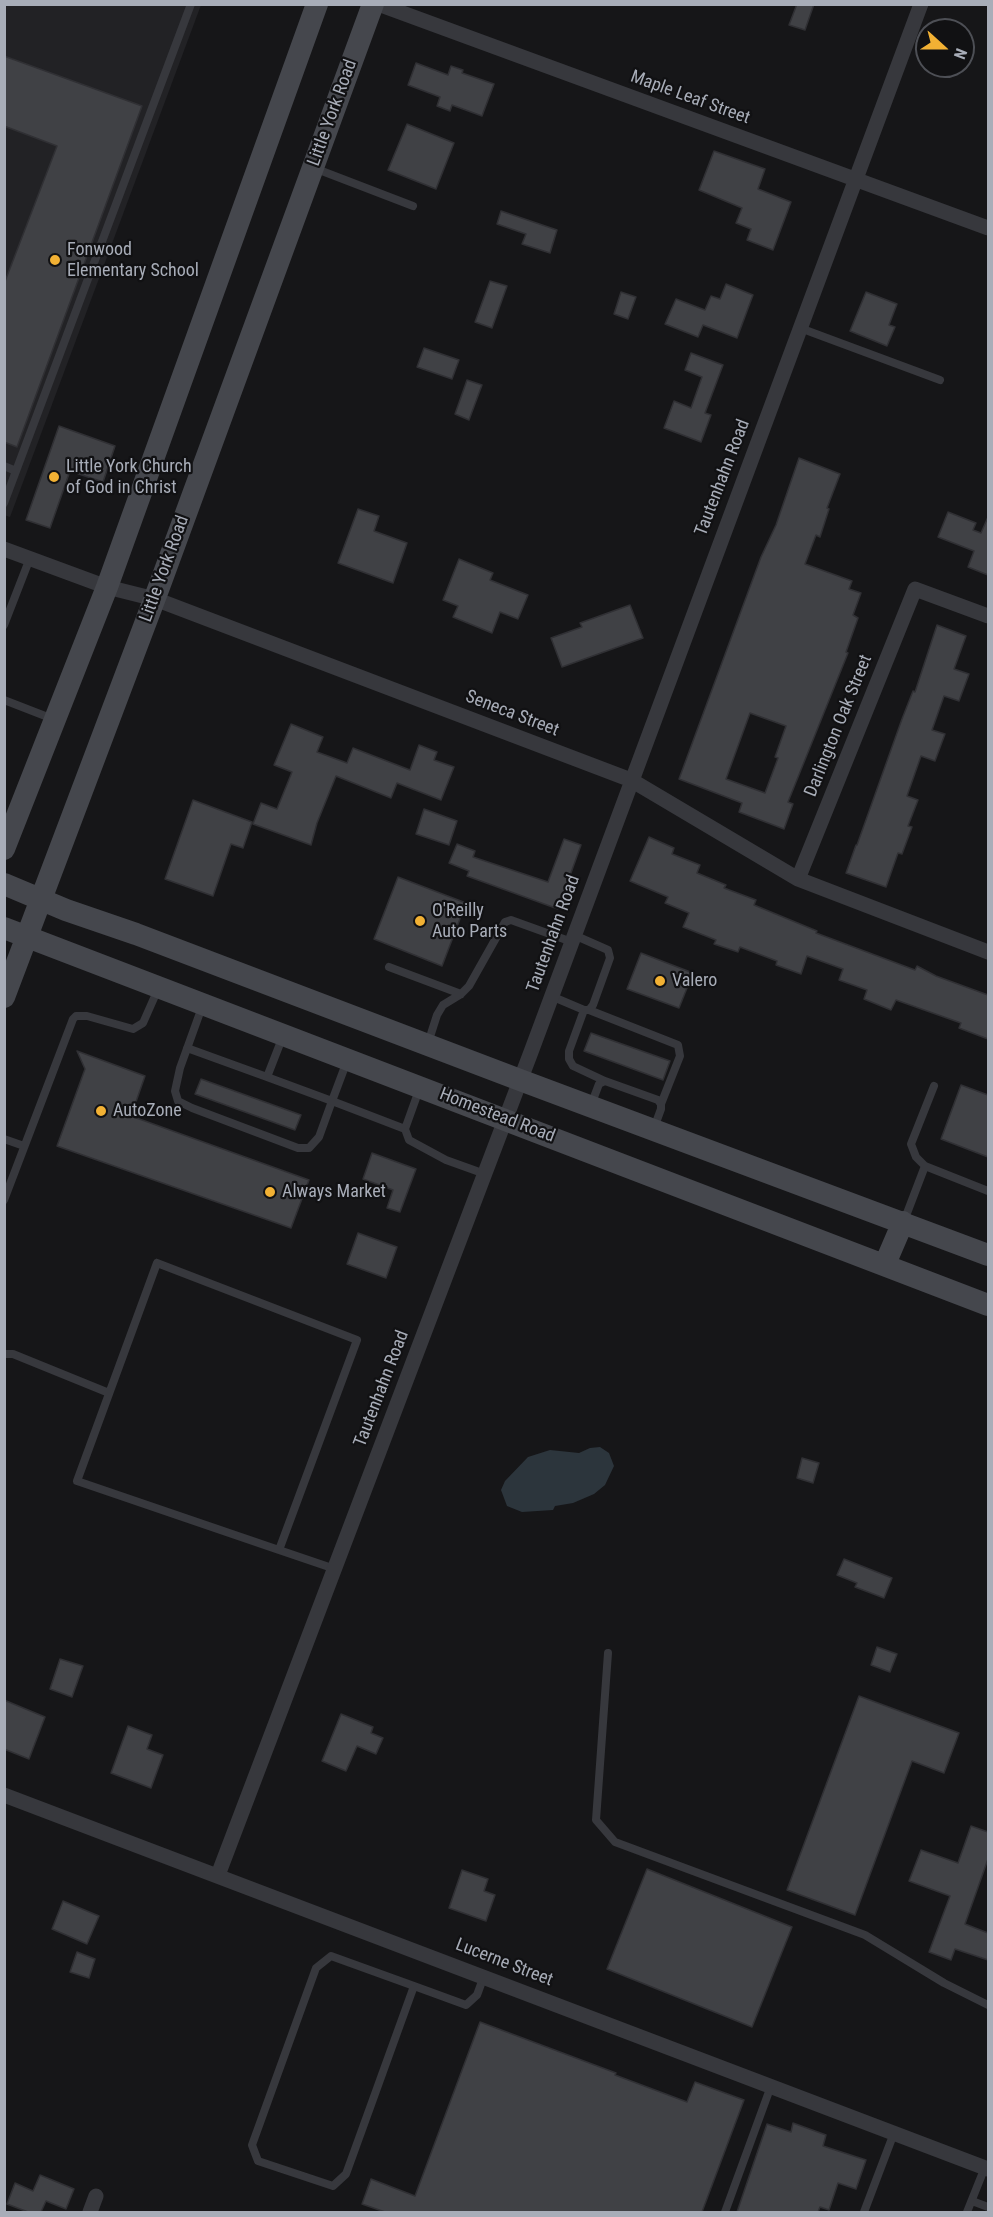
<!DOCTYPE html>
<style>
body{margin:0}
#map{position:relative;width:993px;height:2217px;overflow:hidden;background:#161618;font-family:"Roboto Condensed",sans-serif}
canvas{display:block}
.frame{position:absolute;inset:0;border:6px solid #a8adb8;pointer-events:none}
.north{position:absolute;left:915px;top:18px;width:60px;height:60px;box-sizing:border-box;background:#111113;border:2px solid #4d4f55;border-radius:50%;rotate:111deg;font-size:16px;font-weight:700;line-height:24px;text-align:center;color:#a8adb8}
.north::after{content:'';display:block;margin:auto;width:21px;height:27px;background:#f2b134;clip-path:polygon(50% 0,100% 100%,50% 72%,0 100%)}
</style>
<div id="map">
<canvas width="993" height="2217"></canvas>
<div class="frame"></div>
<div class="north">N</div>
</div>
<script>
const ctx = document.querySelector('canvas').getContext('2d');
ctx.lineJoin = 'round';
function paint(path, color) {
  ctx.fillStyle = color;
  ctx.fill(path, 'evenodd');
}
function toPath(rows) {
  const path = new Path2D();
  for (const r of rows) {
    path.moveTo(r[0], r[1]);
    for (let i = 2; i < r.length; i += 2) path.lineTo(r[i], r[i + 1]);
  }
  return path;
}
function stroke(path, color, width, dash) {
  ctx.strokeStyle = color;
  ctx.lineWidth = width;
  ctx.lineCap = dash ? 'butt' : 'round';
  ctx.setLineDash(dash || []);
  ctx.stroke(path);
}
function drawText(font, color, halo, rows, align = 'center') {
  ctx.font = font + ' "Roboto Condensed",sans-serif';
  ctx.lineWidth = 4.5;
  ctx.setLineDash([]);
  ctx.textBaseline = 'middle';
  ctx.strokeStyle = halo;
  ctx.fillStyle = color;
  for (const [text, x, y, turn = 0] of rows) {
    ctx.save();
    ctx.translate(x, y);
    ctx.rotate((+turn || 0) * Math.PI / 180);
    ctx.textAlign = isNaN(turn) ? turn : align;
    if (halo) ctx.strokeText(text, 0, 0);
    ctx.fillText(text, 0, 0);
    ctx.restore();
  }
}
const built = toPath([
 [4,5,201,5,10,517,4,515]
]);
const water = toPath([
 [600,1447,609,1453,614,1466,605,1485,594,1494,573,1503,555,1506,553,1510,522,1512,507,1506,501,1490,505,1481,528,1457,550,1450,579,1453,590,1448]
]);
const building = toPath([
 [797,4,814,4,805,30,789,25,797,4],
 [4,56,142,106,17,447,4,442,4,284,57,146,4,126,4,56],
 [416,63,448,75,451,66,463,70,462,73,494,84,482,116,452,105,450,111,437,106,440,97,408,85,416,63],
 [407,124,454,143,436,189,388,170,407,124],
 [714,151,765,169,758,189,791,202,773,250,747,240,751,229,736,223,742,208,699,190,714,151],
 [501,211,557,230,550,253,522,244,526,234,497,224,501,211],
 [490,281,507,286,492,328,475,322,490,281],
 [726,284,753,295,737,338,703,325,698,337,665,324,676,299,705,310,711,296,720,299,726,284],
 [621,292,636,297,628,319,614,314,621,292],
 [866,292,897,304,889,325,895,327,887,346,850,331,866,292],
 [424,348,459,360,452,379,417,367,424,348],
 [691,353,723,365,705,413,711,415,701,442,664,428,674,401,691,408,702,377,685,370,691,353],
 [467,380,482,385,469,420,455,414,467,380],
 [59,426,115,446,103,482,70,471,50,528,26,520,59,426],
 [799,458,840,474,827,508,829,509,820,537,816,535,805,564,852,581,849,589,861,593,853,615,858,618,846,652,848,653,788,802,793,804,784,829,739,812,742,803,679,779,761,557,776,525,799,458],
 [750,713,786,726,775,757,778,758,765,793,726,779,750,713],
 [358,509,379,516,374,531,407,543,393,583,338,563,358,509],
 [948,512,976,523,973,530,981,533,988,517,988,575,968,567,974,551,938,537,948,512],
 [459,559,493,573,490,580,528,595,518,619,500,612,492,633,453,617,458,606,443,600,459,559],
 [630,605,643,638,562,667,551,638,582,627,580,623,630,605],
 [937,625,966,636,954,669,969,674,959,701,944,696,932,730,945,734,935,761,921,756,907,796,918,800,908,826,912,827,902,854,898,853,886,887,846,873,856,845,857,845,902,719,913,691,915,692,937,625],
 [291,724,323,737,317,752,347,763,353,748,410,770,419,745,437,752,434,760,454,767,441,800,397,783,391,798,336,776,317,823,311,845,253,824,261,803,277,809,292,772,274,765,291,724],
 [193,800,252,822,243,848,231,844,213,896,165,879,193,800],
 [424,809,457,821,449,845,416,834,424,809],
 [649,837,674,848,672,854,700,865,697,873,726,885,724,888,756,900,754,905,817,931,816,933,915,970,917,966,936,976,988,995,988,1039,959,1028,961,1023,896,1000,891,1010,864,999,867,990,839,980,843,969,807,956,801,974,776,965,777,961,740,947,738,952,714,944,716,940,683,927,689,913,665,903,668,897,630,881,649,837],
 [564,839,581,845,558,909,467,876,469,871,449,863,457,844,475,851,473,857,548,882,564,839],
 [398,877,466,903,442,966,374,939,398,877],
 [641,953,693,973,679,1008,627,989,641,953],
 [591,1033,670,1061,663,1080,584,1051,591,1033],
 [77,1051,145,1076,131,1116,309,1180,291,1228,57,1146,85,1069,77,1051],
 [201,1079,301,1115,295,1130,195,1094,201,1079],
 [961,1085,988,1095,988,1157,941,1139,961,1085],
 [372,1153,416,1169,400,1212,387,1208,393,1190,363,1179,372,1153],
 [358,1233,397,1247,386,1278,347,1264,358,1233],
 [802,1458,819,1463,813,1483,797,1478,802,1458],
 [844,1559,892,1578,884,1598,855,1587,857,1583,837,1575,844,1559],
 [877,1647,897,1654,890,1672,871,1665,877,1647],
 [60,1659,83,1666,72,1697,50,1689,60,1659],
 [859,1696,959,1733,944,1773,912,1761,855,1915,787,1890,859,1696],
 [4,1700,45,1717,29,1759,4,1749,4,1700],
 [341,1714,373,1727,371,1733,383,1738,376,1754,357,1746,346,1771,322,1761,341,1714],
 [128,1726,152,1735,147,1749,163,1755,151,1788,111,1773,128,1726],
 [971,1826,988,1832,988,1859,965,1924,988,1933,988,1960,955,1949,951,1960,929,1952,950,1896,909,1881,921,1850,958,1863,971,1826],
 [647,1869,792,1927,752,2027,607,1969,647,1869],
 [462,1870,488,1879,484,1891,495,1895,486,1921,449,1908,462,1870],
 [63,1901,99,1916,87,1944,52,1929,63,1901],
 [77,1952,95,1959,89,1978,70,1972,77,1952],
 [480,2022,616,2073,615,2075,687,2102,695,2082,744,2100,702,2212,385,2212,362,2204,371,2179,415,2196,480,2022],
 [793,2123,826,2135,823,2146,866,2160,856,2189,838,2183,829,2210,820,2207,818,2212,737,2212,767,2124,791,2132,793,2123],
 [40,2175,74,2189,66,2209,46,2201,41,2212,28,2212,7,2204,15,2183,33,2191,40,2175]
]);
const lane = toPath([
 [314,168,413,206],
 [800,328,940,380],
 [4,466,16,471],
 [4,503,191,4],
 [4,625,30,558],
 [4,700,53,719],
 [389,967,461,994],
 [551,996,584,1010,589,1010,593,1005,610,958,608,950,574,935],
 [202,1007,180,1068,175,1091,178,1101,192,1108,298,1148,309,1148,319,1137,332,1101,405,1129],
 [584,1010,569,1051,569,1059,573,1066,605,1081],
 [589,1010,678,1045,680,1056,661,1104],
 [428,1043,437,1015,443,1005,461,994,469,986,505,922,511,920,572,942],
 [187,1048,267,1077,283,1036],
 [267,1077,332,1101,347,1061],
 [419,1090,405,1129,409,1140,446,1160,485,1174],
 [591,1105,599,1084,605,1081,658,1100,661,1104,661,1109,654,1128],
 [4,1139,24,1146],
 [925,1166,916,1157,911,1144,934,1086],
 [4,1200,73,1019,76,1016,87,1016,133,1029,143,1023,158,989],
 [904,1221,925,1166,988,1191],
 [157,1263,357,1340,279,1550,77,1481,157,1263],
 [4,1354,13,1354,109,1393],
 [279,1550,335,1569],
 [608,1653,596,1820,615,1842,865,1935,944,1983,988,2005],
 [414,1986,331,1956,316,1968,252,2145,258,2161,333,2186,346,2174,414,1986,466,2005,477,1995,484,1976],
 [972,2201,988,2207],
 [725,2212,771,2086],
 [864,2212,894,2133],
 [967,2212,985,2167]
]);
const street = toPath([
 [378,4,988,228],
 [4,549,107,587,155,599,631,780,798,879,988,952],
 [798,879,915,589,988,616],
 [4,1795,988,2169],
 [218,1875,531,1052,921,4],
 [90,2212,96,2196]
]);
const secondary = toPath([
 [4,849,107,587,317,4],
 [4,884,66,910,136,934,520,1080,988,1255],
 [4,928,988,1305],
 [4,997,159,587,373,4],
 [885,1264,903,1222]
]);
const markers = [
 [55,260,6,"#f2b134"],
 [54,477,6,"#f2b134"],
 [420,921,6,"#f2b134"],
 [660,981,6,"#f2b134"],
 [101,1111,6,"#f2b134"],
 [270,1192,6,"#f2b134"]
];
const streetNames = [
 ["Maple Leaf Street",690,98,20],
 ["Little York Road",333,113,-70],
 ["Tautenhahn Road",723,478,-69],
 ["Little York Road",165,569,-70],
 ["Seneca Street",512,714,21],
 ["Darlington Oak Street",839,726,-68],
 ["Tautenhahn Road",554,934,-70],
 ["Homestead Road",497,1116,21],
 ["Tautenhahn Road",382,1389,-69],
 ["Lucerne Street",504,1963,21]
];
const poiNames = [
 ["Fonwood",67,250],
 ["Elementary School",67,271],
 ["Little York Church",66,467],
 ["of God in Christ",66,488],
 ["O'Reilly",432,911],
 ["Auto Parts",432,932],
 ["Valero",672,981],
 ["AutoZone",113,1111],
 ["Always Market",282,1192]
];
paint(built, '#222225');
paint(water, '#2c353c');
paint(building, '#404145');
stroke(building, '#303034', 1.5);
stroke(lane, '#37383d', 8);
stroke(street, '#37383d', 15);
stroke(secondary, '#45474d', 22);
for (const [x, y, r, color] of markers) {
  const dot = new Path2D();
  dot.arc(x, y, r, 0, 2 * Math.PI);
  ctx.fillStyle = color;
  ctx.fill(dot);
  stroke(dot, '#111113', 2);
}
drawText('18px', '#a8adb8', '#111113', streetNames);
drawText('18px', '#a8adb8', '#111113', poiNames, 'left');
</script>
